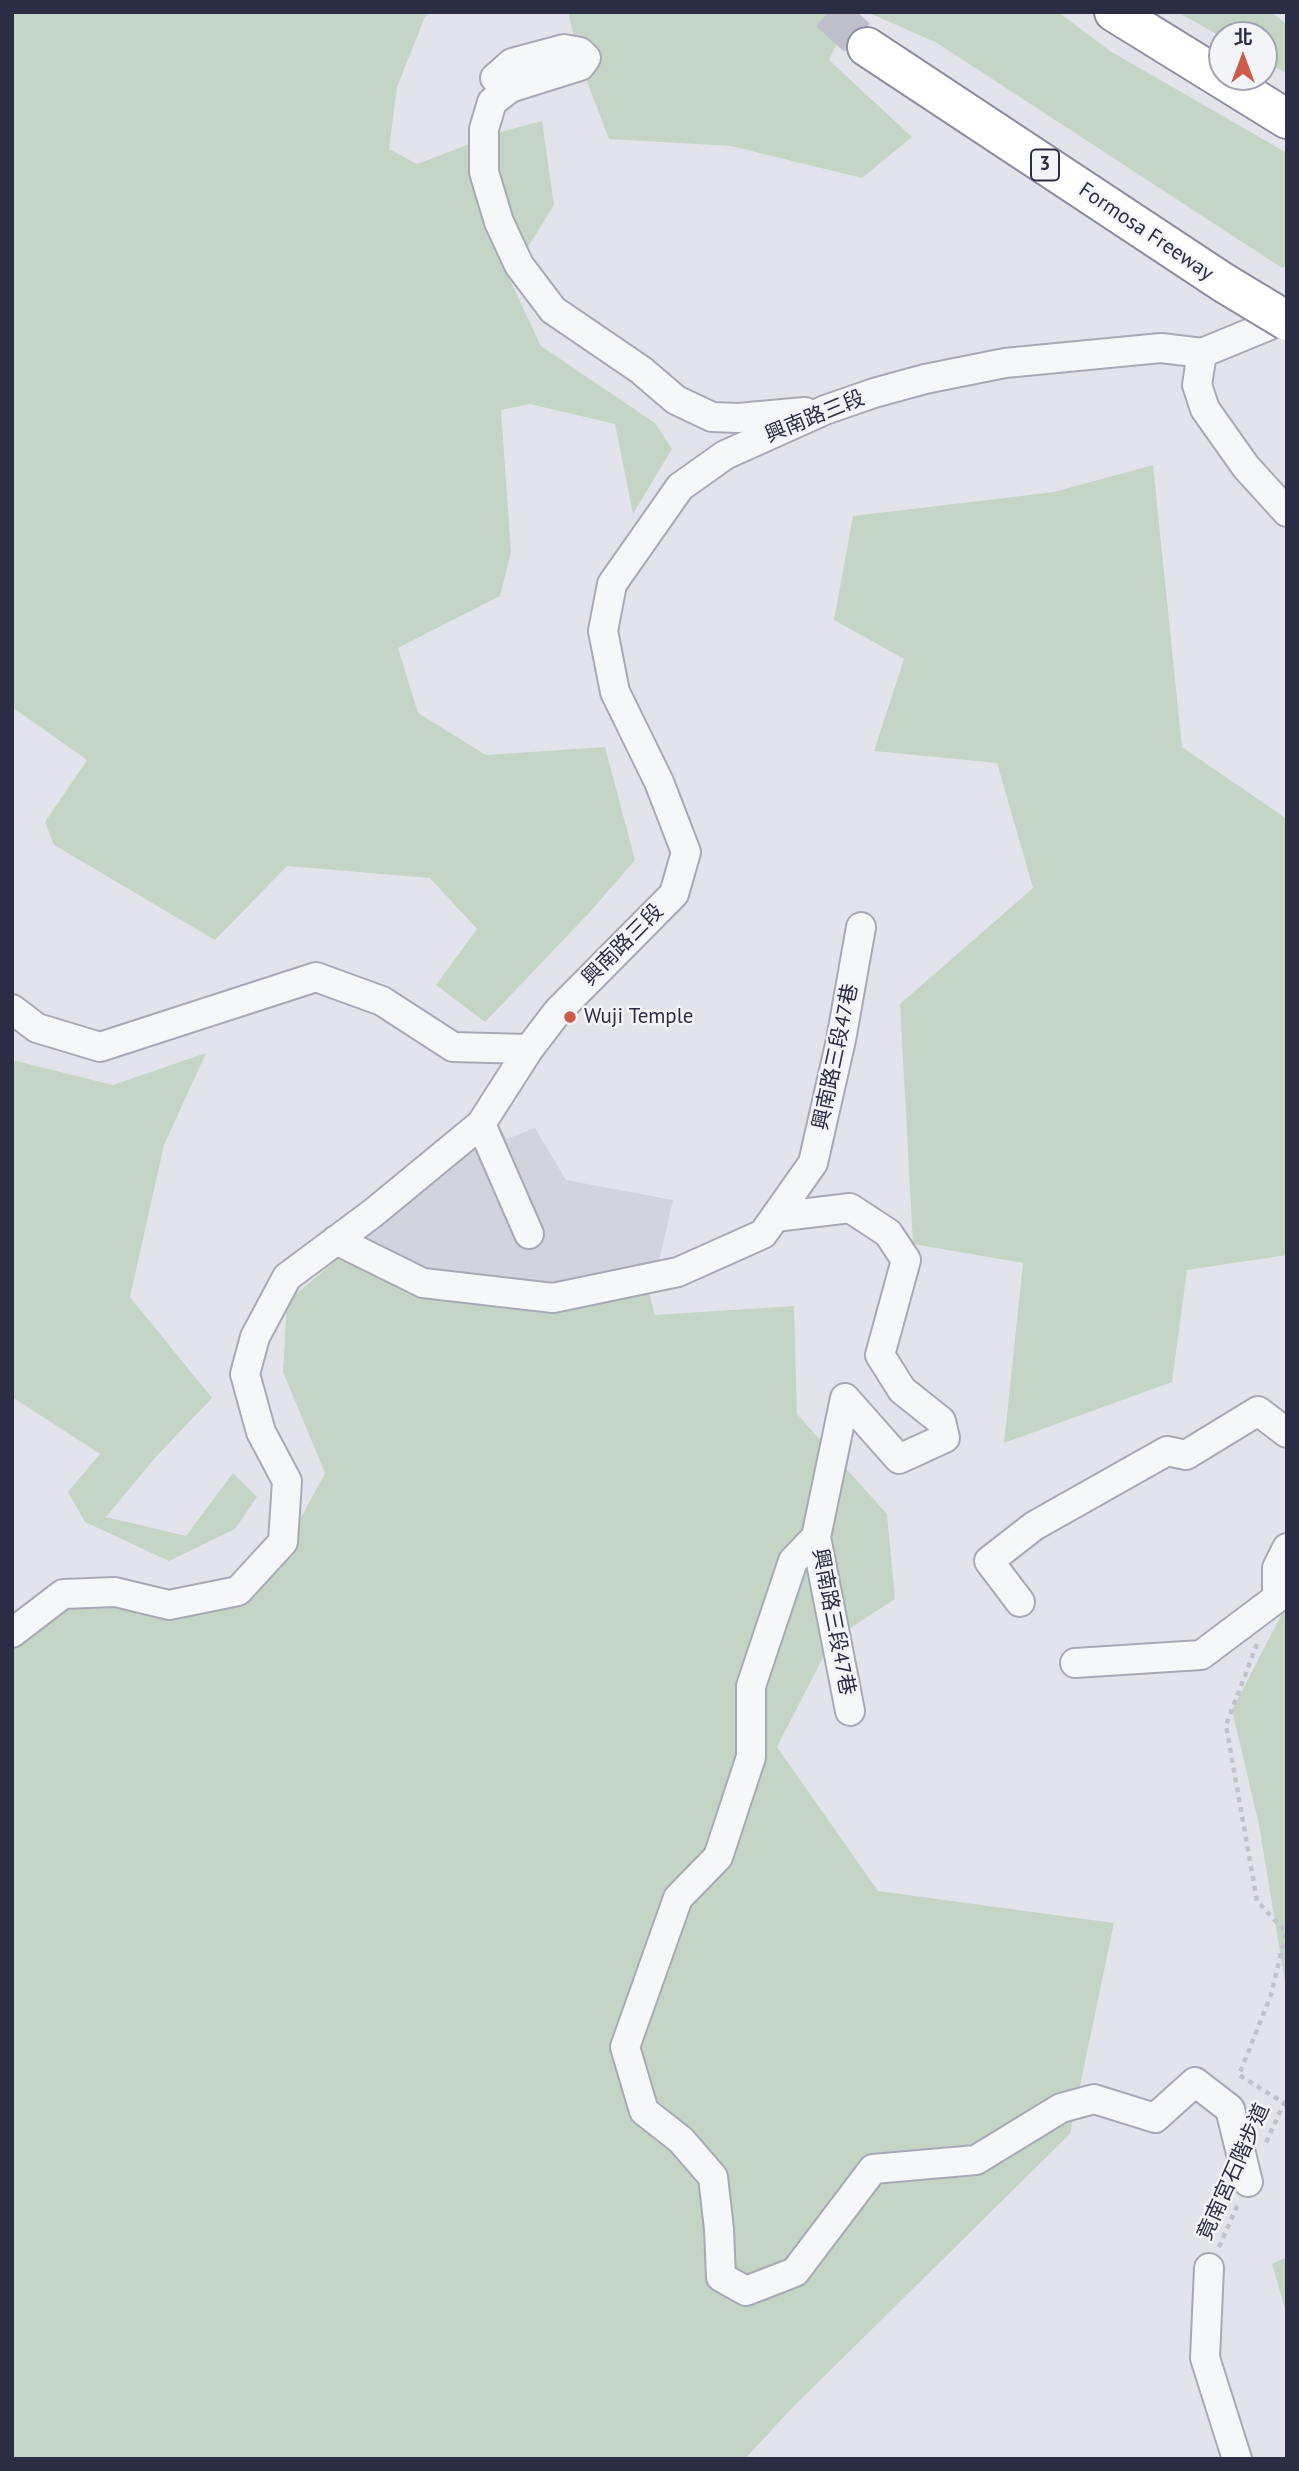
<!DOCTYPE html>
<meta charset="utf-8">
<style>
body{margin:0}
#map{position:relative;width:1299px;height:2471px;overflow:hidden;background:#e3e4eb;font-family:"PT Sans","Noto Sans TC",sans-serif}
canvas{display:block}
.frame{position:absolute;inset:0;border:14px solid #2b2d44;pointer-events:none}
.north{position:absolute;left:1208px;top:21px;width:70px;height:70px;box-sizing:border-box;background:#f3f4f8;border:2px solid #a3a4b0;border-radius:50%;rotate:0deg;font-size:19px;font-weight:700;line-height:28px;text-align:center;color:#2b2d44}
.north::after{content:'';display:block;margin:auto;width:24px;height:32px;background:#ce5a4a;clip-path:polygon(50% 0,100% 100%,50% 72%,0 100%)}
</style>
<div id="map">
<canvas width="1299" height="2471"></canvas>
<div class="frame"></div>
<div class="north">北</div>
</div>
<script>
const ctx = document.querySelector('canvas').getContext('2d');
ctx.lineJoin = 'round';
function paint(path, color) {
  ctx.fillStyle = color;
  ctx.fill(path, 'evenodd');
}
function toPath(rows) {
  const path = new Path2D();
  for (const r of rows) {
    path.moveTo(r[0], r[1]);
    for (let i = 2; i < r.length; i += 2) path.lineTo(r[i], r[i + 1]);
  }
  return path;
}
function stroke(path, color, width, dash) {
  ctx.strokeStyle = color;
  ctx.lineWidth = width;
  ctx.lineCap = dash ? 'butt' : 'round';
  ctx.setLineDash(dash || []);
  ctx.stroke(path);
}
function drawText(font, color, halo, rows, align = 'center') {
  ctx.font = font + ' "PT Sans","Noto Sans TC",sans-serif';
  ctx.lineWidth = 5;
  ctx.setLineDash([]);
  ctx.textBaseline = 'middle';
  ctx.strokeStyle = halo;
  ctx.fillStyle = color;
  for (const [text, x, y, turn = 0] of rows) {
    ctx.save();
    ctx.translate(x, y);
    ctx.rotate((+turn || 0) * Math.PI / 180);
    ctx.textAlign = isNaN(turn) ? turn : align;
    if (halo) ctx.strokeText(text, 0, 0);
    ctx.fillText(text, 0, 0);
    ctx.restore();
  }
}
const built = toPath([
 [499,1127,507,1139,535,1128,566,1180,673,1200,657,1270,553,1291,429,1276,356,1244]
]);
const green = toPath([
 [12,12,432,12,425,17,397,87,389,149,417,164,504,131,542,121,554,205,509,278,541,346,655,423,672,449,633,514,615,424,530,404,501,410,511,552,500,596,398,648,418,713,486,755,605,747,635,860,589,913,485,1022,436,985,477,929,430,878,287,866,215,940,54,845,45,822,87,760,12,707],
 [568,12,852,12,829,60,912,137,862,178,731,146,609,139,581,66],
 [867,12,1058,12,1110,51,1287,153,1287,265,1282,268,937,43],
 [1177,12,1272,12,1287,25,1287,73,1264,61,1264,35,1222,35,1222,37],
 [1153,465,1182,747,1287,819,1287,1255,1187,1270,1172,1382,1004,1443,1023,1263,913,1244,900,1004,1033,888,997,763,874,751,904,659,834,620,853,516,1054,492],
 [206,1053,164,1145,130,1297,212,1398,154,1459,106,1517,186,1536,233,1473,257,1497,235,1529,169,1561,85,1522,68,1492,100,1454,12,1397,12,1060,113,1085],
 [337,1259,421,1292,648,1289,655,1315,794,1306,797,1414,887,1514,895,1599,832,1640,777,1747,878,1891,1114,1923,1070,2134,792,2408,745,2459,12,2459,12,1643,87,1579,183,1595,274,1568,325,1473,283,1372,287,1302],
 [1287,1604,1287,1994,1259,1825,1232,1710],
 [1287,2257,1287,2315,1272,2264]
]);
const highwayTunnel = toPath([
 [829,12,867,47]
]);
const path = toPath([
 [1257,1644,1226,1725,1257,1901,1286,1932,1271,1995,1239,2075,1284,2103,1265,2145],
 [1219,2247,1238,2204]
]);
const minor = toPath([
 [495,78,512,63,564,49,580,52,586,58,580,66,510,88,492,102,484,129,484,172,499,222,519,265,553,310,641,370,676,400,712,417,738,418,805,412],
 [1202,353,1197,385,1205,409,1246,467,1287,512],
 [12,1009,37,1028,100,1047,316,977,382,1001,453,1047,529,1049],
 [481,1124,529,1234],
 [775,1217,850,1208,888,1233,906,1260,880,1355,902,1390,941,1421,945,1438,899,1459,845,1398,816,1537,850,1711],
 [336,1240,423,1283,553,1298,678,1272,763,1234,813,1163,841,1040,861,927],
 [816,1537,793,1561,751,1686,751,1757,718,1857,678,1898,625,2047,644,2111,681,2140,713,2177,719,2229,721,2277,746,2291,795,2272,873,2169,976,2160,1061,2108,1094,2099,1155,2118,1195,2082,1230,2109,1248,2182],
 [1020,1602,989,1561,1034,1526,1167,1451,1186,1455,1258,1411,1287,1433],
 [12,1633,63,1594,115,1592,169,1605,238,1591,283,1542,287,1481,261,1432,245,1374,255,1337,287,1277,373,1213,481,1124,529,1049,558,1011,674,894,686,852,659,782,615,692,603,631,612,584,680,487,725,455,825,410,874,393,925,379,1005,363,1161,348,1202,353,1287,318],
 [1075,1663,1201,1655,1277,1598,1277,1568,1287,1548],
 [1209,2268,1205,2358,1237,2459]
]);
const highway = toPath([
 [1114,12,1287,119],
 [867,47,1224,283]
]);
const highwayBridge = toPath([
 [1224,283,1287,321]
]);
const markers = [
 [570,1017,7,"#ce5a4a"]
];
const shields = [
 [1045,165,28]
];
const shieldNames = [
 ["3",1045,165]
];
const streetNames = [
 ["Formosa Freeway",1146,232,34],
 ["興南路三段",815,417,-22],
 ["興南路三段",623,945,-45],
 ["興南路三段47巷",836,1057,-78],
 ["興南路三段47巷",833,1622,79],
 ["竟南宮石階步道",1234,2172,-66]
];
const poiNames = [
 ["Wuji Temple",584,1017]
];
paint(built, '#d1d3dd');
paint(green, '#c5d5c5');
stroke(highwayTunnel, '#bebfca', 38, [38, 19]);
stroke(minor, '#a8a9b6', 32);
stroke(highway, '#8b8ea2', 42);
stroke(path, '#c1c2ca', 4.5, [5, 5]);
stroke(minor, '#f6f7f9', 28);
stroke(highway, '#fff', 38);
stroke(highwayBridge, '#8b8ea2', 42, []);
stroke(highwayBridge, '#fff', 38);
for (const [x, y, r, color] of markers) {
  const dot = new Path2D();
  dot.arc(x, y, r, 0, 2 * Math.PI);
  ctx.fillStyle = color;
  ctx.fill(dot);
  stroke(dot, '#f3f4f8', 2.5);
}
for (const [x, y, w] of shields) {
  const box = new Path2D();
  box.roundRect(x - w / 2, y - 15.5, w, 31, 5);
  ctx.fillStyle = '#f3f4f8';
  ctx.fill(box);
  stroke(box, '#2b2d44', 2);
}
drawText('bold 19px', '#2b2d44', null, shieldNames);
drawText('21px', '#2b2d44', '#f3f4f8', streetNames);
drawText('21px', '#2b2d44', '#f3f4f8', poiNames, 'left');
</script>
